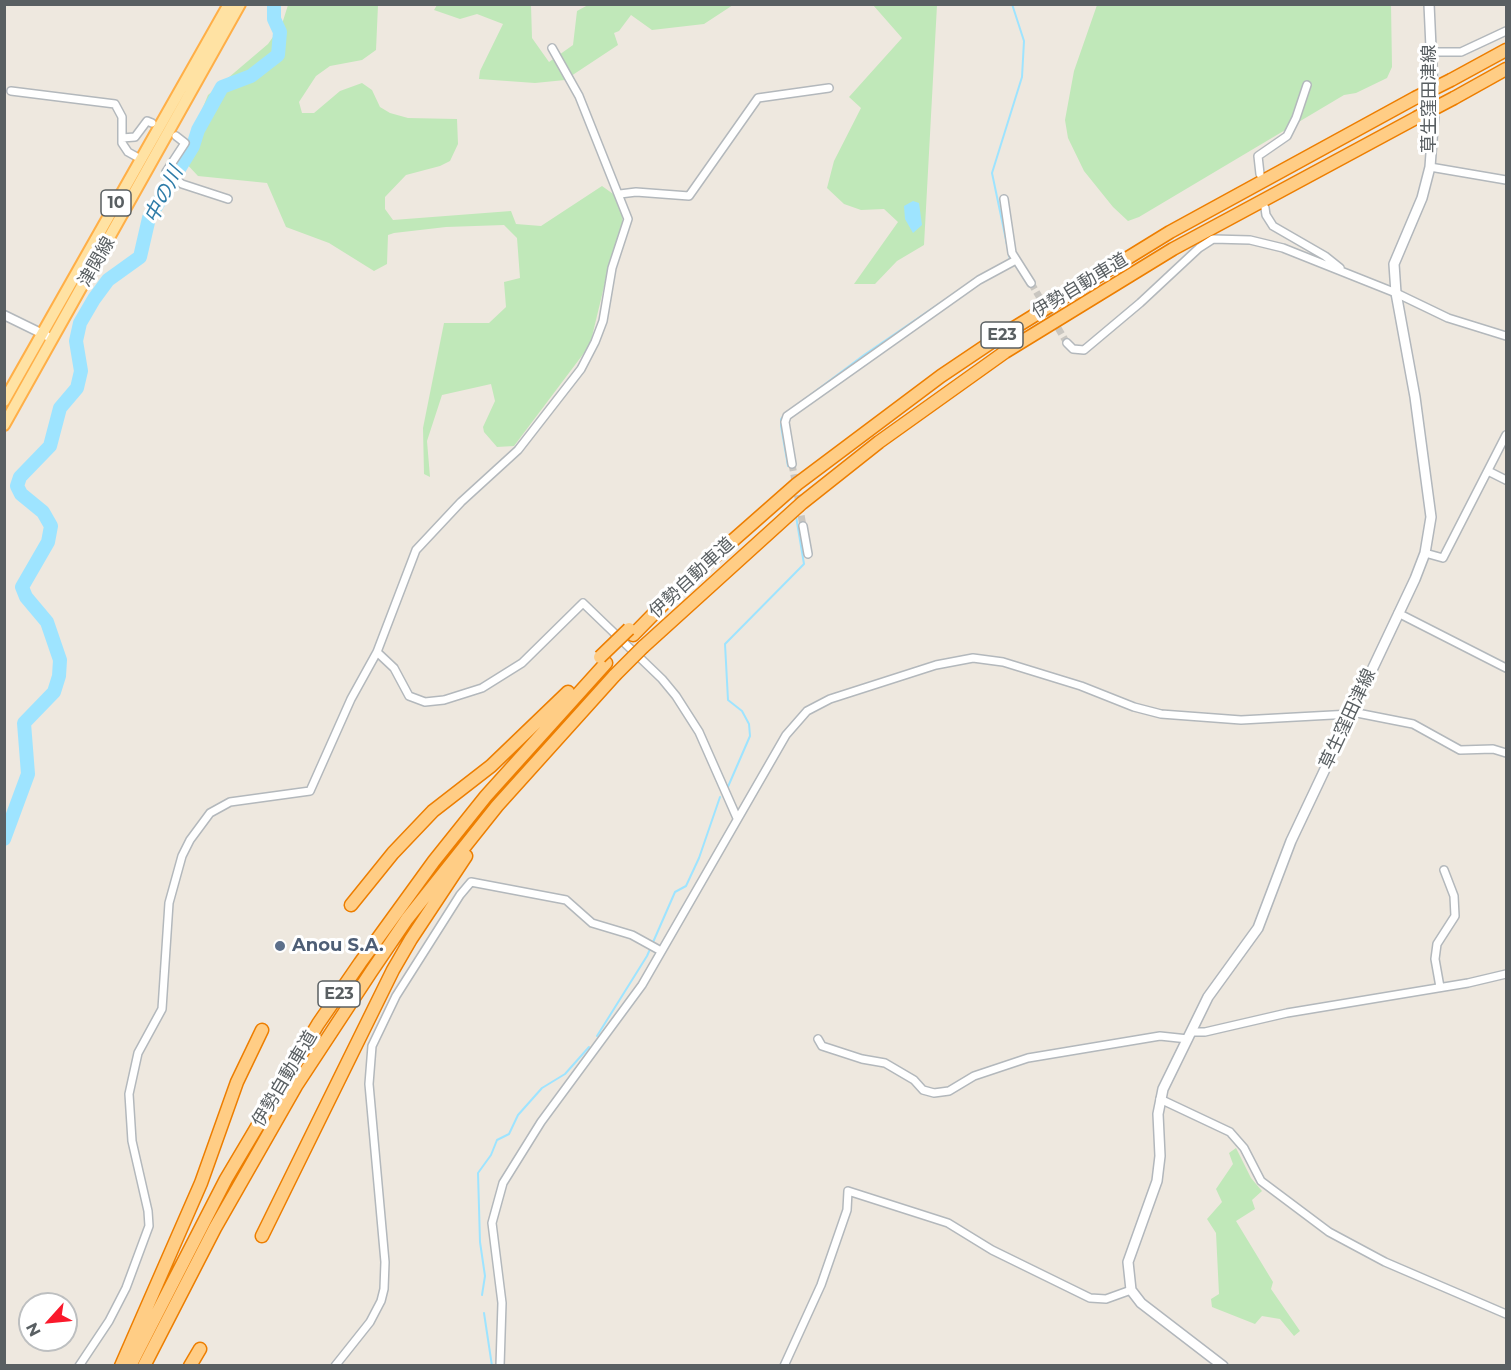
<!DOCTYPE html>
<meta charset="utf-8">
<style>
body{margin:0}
#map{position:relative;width:1511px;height:1370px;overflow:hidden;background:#eee8df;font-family:Montserrat,sans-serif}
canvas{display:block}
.frame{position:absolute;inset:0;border:6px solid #595f62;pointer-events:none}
.north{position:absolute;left:18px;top:1292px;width:60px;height:60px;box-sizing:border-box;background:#fff;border:2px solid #bdbfc0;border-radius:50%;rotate:243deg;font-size:16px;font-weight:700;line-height:24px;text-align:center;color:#595f62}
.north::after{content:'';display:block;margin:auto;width:21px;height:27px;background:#fa192b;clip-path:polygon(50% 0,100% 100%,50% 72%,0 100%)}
</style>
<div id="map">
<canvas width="1511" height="1370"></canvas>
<div class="frame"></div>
<div class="north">N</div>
</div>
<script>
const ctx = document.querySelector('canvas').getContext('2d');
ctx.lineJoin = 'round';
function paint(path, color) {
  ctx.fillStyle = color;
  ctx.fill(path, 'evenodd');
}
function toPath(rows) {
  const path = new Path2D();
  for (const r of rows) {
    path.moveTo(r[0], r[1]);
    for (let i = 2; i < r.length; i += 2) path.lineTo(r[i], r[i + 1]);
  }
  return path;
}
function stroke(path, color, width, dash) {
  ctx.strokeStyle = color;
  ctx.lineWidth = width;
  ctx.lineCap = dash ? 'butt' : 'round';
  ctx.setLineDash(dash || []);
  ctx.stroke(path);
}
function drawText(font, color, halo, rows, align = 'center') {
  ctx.font = font + ' Montserrat,"Noto Sans JP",sans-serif';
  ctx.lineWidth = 6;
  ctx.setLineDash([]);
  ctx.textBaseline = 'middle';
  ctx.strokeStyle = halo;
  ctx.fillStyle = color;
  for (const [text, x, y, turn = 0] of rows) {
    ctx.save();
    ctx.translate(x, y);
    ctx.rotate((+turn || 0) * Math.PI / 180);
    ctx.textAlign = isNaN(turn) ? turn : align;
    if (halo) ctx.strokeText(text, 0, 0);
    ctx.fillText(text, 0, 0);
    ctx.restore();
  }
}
const green = toPath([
 [1391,4,1392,67,1387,78,1356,93,1344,95,1139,217,1128,221,1113,207,1084,171,1068,138,1065,120,1074,71,1097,5],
 [288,5,378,5,376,50,362,60,330,66,316,76,299,102,302,113,314,113,340,91,362,83,372,90,380,107,390,113,408,118,457,119,458,144,450,161,440,166,406,175,385,197,385,209,393,220,511,211,516,224,541,226,602,186,616,196,623,214,621,238,608,270,590,345,514,446,497,447,484,432,483,427,495,401,491,384,442,395,427,441,430,477,424,474,423,428,444,323,489,323,506,307,504,282,520,278,517,238,504,225,446,227,394,233,388,235,387,264,374,271,329,243,286,227,267,183,198,176,182,159,208,95,268,44,282,24],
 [437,5,531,5,532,38,549,62,573,45,577,11,588,5,733,5,704,24,652,30,631,15,619,31,614,33,618,45,565,80,535,83,479,79,480,71,503,24,477,14,460,19,434,10],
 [873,5,937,5,924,245,897,261,875,284,854,284,898,222,884,209,861,210,844,204,827,188,834,161,861,108,849,97,902,38],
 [1236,1148,1251,1178,1262,1191,1252,1200,1255,1209,1236,1221,1273,1282,1271,1289,1300,1331,1294,1336,1280,1319,1262,1316,1255,1324,1212,1307,1211,1299,1219,1294,1216,1233,1207,1219,1222,1202,1216,1189,1233,1164,1229,1153]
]);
const water = toPath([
 [913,201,919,203,922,225,913,233,905,219,904,206]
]);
const stream = toPath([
 [989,271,1010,259,992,173,1022,77,1024,41,1012,4],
 [788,466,781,426,781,419,785,414,864,355,971,282],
 [727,789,750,736,749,724,742,711,728,700,725,644,804,564,796,516],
 [597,1036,647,956,675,892,686,886,699,858,720,797],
 [482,1295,485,1276,480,1242,478,1173,491,1155,497,1140,509,1134,518,1115,542,1088,565,1074,589,1047],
 [484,1313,492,1366]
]);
const river = toPath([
 [4,839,28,774,24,723,54,692,59,676,60,660,47,622,26,597,22,587,48,542,51,526,43,512,21,494,17,486,20,477,50,446,60,408,77,388,81,371,76,341,80,323,94,299,108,280,140,257,149,218,193,146,198,130,222,87,251,76,278,55,280,32,274,19,274,4]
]);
const minorTunnel = toPath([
 [1031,283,1067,343],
 [792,464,803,526]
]);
const minor = toPath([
 [1431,52,1461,52,1506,31],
 [11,91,115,104,122,117,122,143,128,152,137,157],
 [176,136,185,143,166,172,182,184,228,199],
 [122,138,135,137,147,121,152,123],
 [1430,167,1506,180],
 [1260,174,1258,156,1287,136,1296,118,1307,85],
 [620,194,636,192,689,196,758,98,829,88],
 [1004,199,1012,253,1031,283],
 [1265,208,1266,215,1273,226,1325,256,1340,268],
 [1067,343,1073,349,1084,350,1140,303,1199,248,1213,239,1250,240,1283,248,1396,293,1448,318,1506,336],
 [792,464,785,422,787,416,979,280,1016,260],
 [1488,471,1506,480],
 [803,526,808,554],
 [1425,553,1443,558,1506,435],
 [1398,613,1506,668],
 [377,652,394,668,409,696,425,702,444,700,482,688,522,663,583,603,662,679,676,696,699,732,737,818],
 [1352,712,1413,724,1460,750,1493,749,1506,753],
 [1440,987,1435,959,1437,944,1455,916,1454,896,1444,870],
 [1192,1032,1205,1032,1287,1013,1468,983,1506,974],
 [818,1039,822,1046,862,1059,885,1063,914,1080,923,1090,934,1093,949,1091,974,1076,1028,1058,1160,1036,1188,1039],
 [1160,1099,1230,1132,1244,1148,1261,1181,1329,1232,1385,1262,1506,1314],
 [79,1366,109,1321,126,1288,149,1226,148,1211,132,1141,129,1094,138,1053,162,1009,169,903,182,856,190,840,210,813,230,802,310,791,351,699,377,652,416,550,461,502,518,450,581,369,595,342,603,321,612,268,628,219,579,96,552,48],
 [335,1366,370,1322,381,1301,384,1289,385,1262,369,1084,372,1046,396,996,460,895,471,882,566,900,592,923,632,935,661,951],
 [500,1366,502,1303,492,1223,503,1183,541,1122,642,985,786,735,807,711,830,699,936,665,973,658,1003,662,1081,686,1134,707,1161,714,1241,720,1351,714],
 [784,1366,821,1285,847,1210,848,1191,948,1223,992,1250,1090,1298,1106,1299,1131,1290]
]);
const tertiary = toPath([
 [4,315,47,336]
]);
const secondary = toPath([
 [1223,1366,1141,1303,1131,1290,1128,1262,1157,1181,1160,1156,1158,1114,1163,1089,1208,997,1258,928,1291,841,1415,579,1425,553,1431,517,1415,397,1396,293,1394,264,1422,198,1430,167,1434,113,1429,4]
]);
const primary = toPath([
 [4,401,229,4],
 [4,425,240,4]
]);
const motorway = toPath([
 [1451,80,1506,50],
 [1454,98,1506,69],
 [633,635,680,587,797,484,941,376,996,339,1170,232,1415,98],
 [643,647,802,503,879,442,1005,352,1173,249,1416,118],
 [351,905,393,853,433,811,491,766,568,692],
 [262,1236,393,970,411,939,466,856],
 [121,1366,201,1183,237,1082,262,1030],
 [130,1366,226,1179,318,1024,360,963,434,861,486,796,606,663],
 [144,1366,215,1228,296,1086,371,972,407,919,497,806,615,675],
 [190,1366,200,1349]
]);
const motorwayBridge = toPath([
 [1415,98,1451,80],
 [1416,118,1454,98],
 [600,657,629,629],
 [615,675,643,647]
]);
const markers = [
 [280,946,6,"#5c6f8a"]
];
const shields = [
 [116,203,30],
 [1002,335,42],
 [339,994,42]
];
const shieldNames = [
 ["10",116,203],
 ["E23",1002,335],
 ["E23",339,994]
];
const streetNames = [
 ["草生窪田津線",1430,99,-90],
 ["津関線",97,262,-60],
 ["伊勢自動車道",1080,286,-31],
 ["伊勢自動車道",692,578,-43],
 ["草生窪田津線",1348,719,-65],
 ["伊勢自動車道",285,1079,-59]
];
const serviceNames = [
 ["Anou S.A.",292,946]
];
const waterNames = [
 ["中の川",164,195,-63]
];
paint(green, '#c0e8b9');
paint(water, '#9ee4ff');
stroke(stream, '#9ee4ff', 2);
stroke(river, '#9ee4ff', 14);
stroke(minorTunnel, '#c9c6c0', 7, [7, 3.5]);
stroke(minor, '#b3b8bc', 10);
stroke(tertiary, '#b3b8bc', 11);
stroke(secondary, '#b2b7bc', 12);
stroke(primary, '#ffaf47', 14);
stroke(motorway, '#ed7e00', 15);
stroke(minor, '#fff', 7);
stroke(tertiary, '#fff', 8);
stroke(secondary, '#fff', 9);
stroke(primary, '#ffe2a3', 10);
stroke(motorway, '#ffcd85', 12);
stroke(motorwayBridge, '#ed7e00', 15, []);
stroke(motorwayBridge, '#ffcd85', 12);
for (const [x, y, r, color] of markers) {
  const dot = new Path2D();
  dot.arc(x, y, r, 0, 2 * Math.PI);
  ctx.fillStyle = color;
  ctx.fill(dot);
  stroke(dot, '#fff', 2);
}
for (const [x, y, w] of shields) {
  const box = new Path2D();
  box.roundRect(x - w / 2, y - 13, w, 26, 4.5);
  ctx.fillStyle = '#fff';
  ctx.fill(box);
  stroke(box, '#595f62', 1.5);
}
drawText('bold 16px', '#595f62', null, shieldNames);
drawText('18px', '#595f62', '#fff', streetNames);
drawText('bold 18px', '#4e5e75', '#fff', serviceNames, 'left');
drawText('italic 20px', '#2e7ca8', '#fff', waterNames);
</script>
